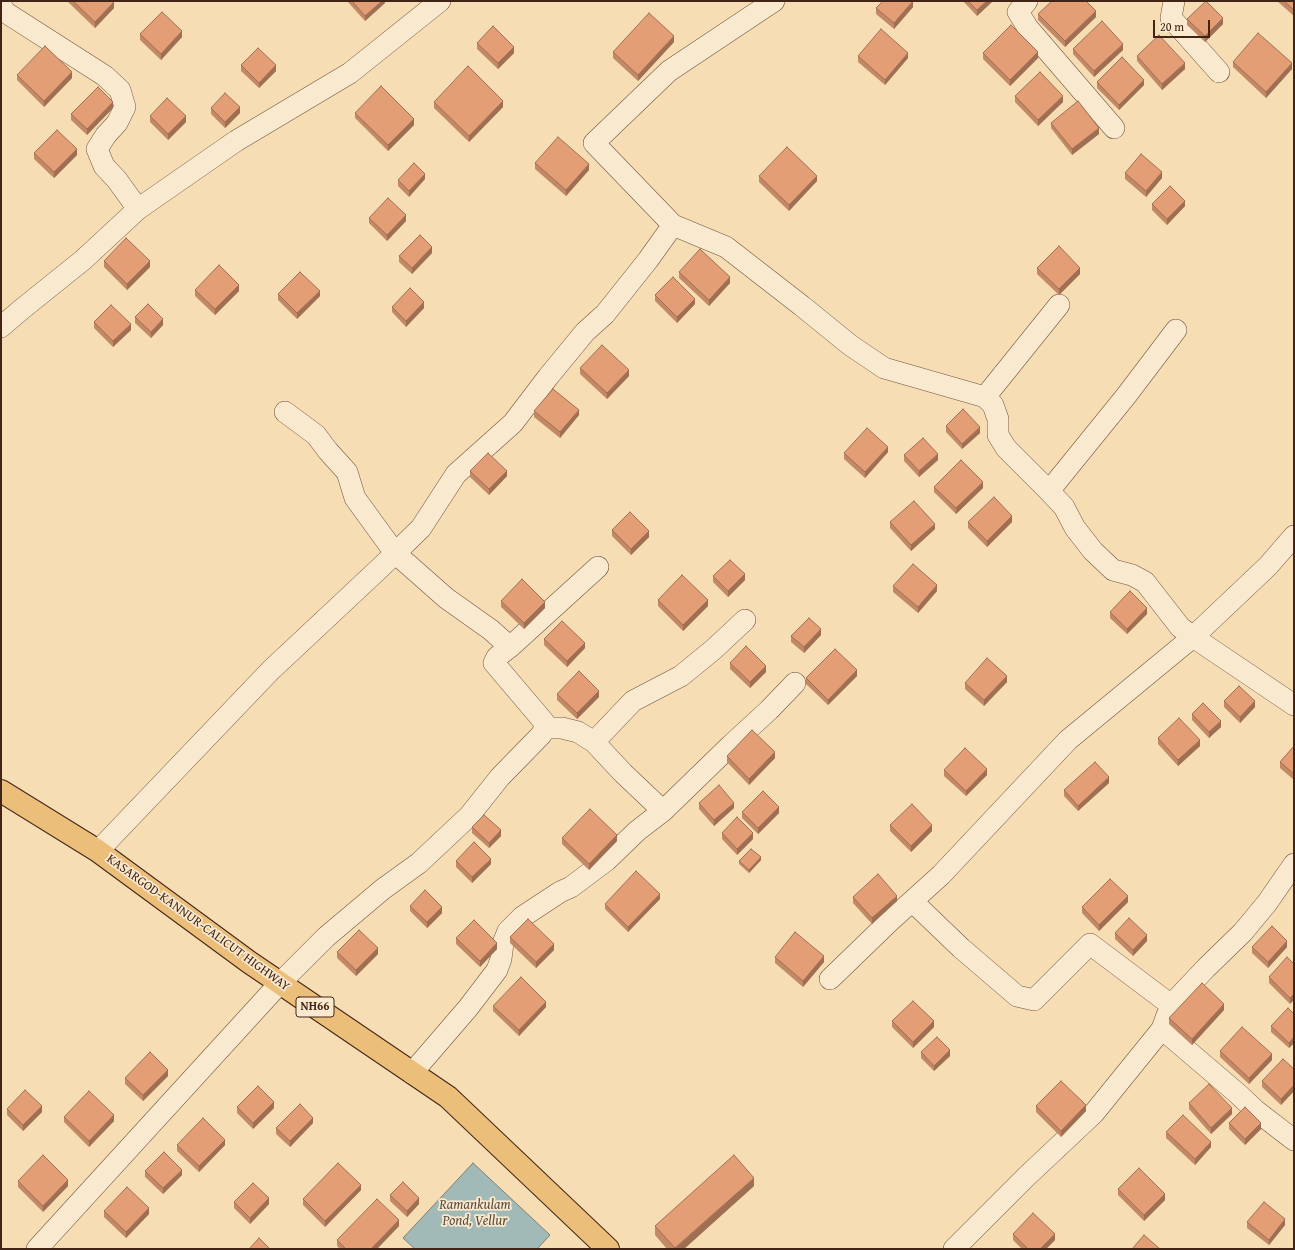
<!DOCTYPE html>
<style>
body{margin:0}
#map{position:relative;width:1295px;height:1250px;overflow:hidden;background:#f6ddb4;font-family:"Gentium Book Plus",serif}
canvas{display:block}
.frame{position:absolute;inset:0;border:2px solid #422416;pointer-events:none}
.scale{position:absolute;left:1153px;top:20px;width:57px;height:18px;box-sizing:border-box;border:2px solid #422416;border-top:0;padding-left:5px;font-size:12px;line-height:14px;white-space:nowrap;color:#422416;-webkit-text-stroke:3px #f9e9ce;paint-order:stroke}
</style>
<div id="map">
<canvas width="1295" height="1250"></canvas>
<div class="frame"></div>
<div class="scale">20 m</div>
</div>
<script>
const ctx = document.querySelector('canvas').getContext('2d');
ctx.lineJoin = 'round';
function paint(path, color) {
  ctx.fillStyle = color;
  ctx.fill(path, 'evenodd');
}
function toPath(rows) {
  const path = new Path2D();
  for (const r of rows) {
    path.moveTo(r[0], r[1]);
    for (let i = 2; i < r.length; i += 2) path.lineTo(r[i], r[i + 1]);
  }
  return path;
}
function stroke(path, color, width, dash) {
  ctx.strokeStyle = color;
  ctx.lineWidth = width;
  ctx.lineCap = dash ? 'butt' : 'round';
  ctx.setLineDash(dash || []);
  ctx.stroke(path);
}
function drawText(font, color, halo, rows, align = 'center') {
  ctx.font = font + ' "Gentium Book Plus",serif';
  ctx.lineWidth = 3.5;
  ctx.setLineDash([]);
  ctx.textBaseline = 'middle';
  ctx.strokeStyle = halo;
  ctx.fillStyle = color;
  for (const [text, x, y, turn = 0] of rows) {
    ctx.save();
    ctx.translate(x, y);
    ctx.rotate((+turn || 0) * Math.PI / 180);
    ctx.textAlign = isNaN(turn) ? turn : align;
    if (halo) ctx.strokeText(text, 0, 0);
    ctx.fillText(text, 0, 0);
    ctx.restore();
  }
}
const water = toPath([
 [473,1163,550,1235,537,1249,415,1249,403,1238,473,1163]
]);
const minor = toPath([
 [774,1,669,71,594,143,673,225,726,247,802,306,850,345,884,368,985,397,1059,305],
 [1027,1,1018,12,1028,28,1114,128],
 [1174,1,1171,18,1219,72],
 [1,5,5,12,105,76,120,90,125,107,117,123,106,135,97,149,104,166,117,180,138,209],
 [1,327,22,309,83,260,138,209,236,141,350,73,440,1],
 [985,397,993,405,998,419,998,435,1006,448,1049,491,1126,396,1176,330],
 [285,412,316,435,328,451,347,472,355,498,395,553,446,598,491,630,510,647],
 [1049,491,1064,507,1075,528,1093,551,1113,570,1132,575,1145,582,1180,627,1193,637,1268,566,1294,536],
 [545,728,562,728,578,732,594,742],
 [663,811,623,773,594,742,633,701,681,676,714,649,745,620],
 [98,851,271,670,381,567,421,528,456,474,513,423,548,377,585,332,605,314,648,260,673,225],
 [912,901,961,948,1017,996,1034,1000,1090,944,1171,1005,1206,968,1243,932,1267,903,1294,864],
 [830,979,890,921,941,875,1068,740,1193,637,1294,705],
 [1167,1015,1162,1029,1237,1093,1255,1110,1294,1140],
 [412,1073,468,1008,497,970,501,959,503,943,508,931,522,917,560,892,571,887,607,860,637,831,663,811,731,745,769,710,795,683],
 [37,1249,280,983,326,937,383,889,419,863,469,816,500,777,541,735,545,728,544,722,494,663,497,657,510,647,598,567],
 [954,1249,1027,1176,1094,1113,1162,1029]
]);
const highway = toPath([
 [1,791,98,851,249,962,448,1097,608,1249]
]);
const wall = toPath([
 [68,1,113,1,114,8,95,28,68,2],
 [347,1,385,1,385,3,365,21],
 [963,1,993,1,977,16],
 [1277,1,1294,1,1294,16],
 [913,7,894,29,876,14,876,8],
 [1038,14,1096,17,1065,47,1038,20],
 [1187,19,1223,24,1205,42,1187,25],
 [140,34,182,37,161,60,140,40],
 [674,42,638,81,613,58,613,52],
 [477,43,514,53,498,69,477,49],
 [1073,49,1123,50,1094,77,1073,54],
 [983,53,1038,58,1010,86,983,59],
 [858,56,908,58,885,85,858,62],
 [1137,56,1185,69,1162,90,1137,61],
 [1233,62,1292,69,1266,98,1233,67],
 [241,65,276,71,259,88,241,71],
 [17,75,72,78,44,107,17,80],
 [1097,82,1144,85,1119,110,1097,88],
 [1015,96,1063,102,1038,126,1015,102],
 [434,102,503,107,469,142,434,108],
 [113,108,87,135,71,120,71,114],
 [211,108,240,113,225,128,211,114],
 [355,113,414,125,388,151,355,118],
 [150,116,186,122,168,140,150,122],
 [1051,123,1099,134,1072,155,1051,128],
 [34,153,77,155,54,178,34,159],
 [535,163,589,170,566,196,535,169],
 [1125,173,1162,178,1146,197,1125,179],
 [759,176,817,181,789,211,759,182],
 [425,179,409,197,398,186,398,180],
 [1152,204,1185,206,1167,225,1152,210],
 [369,218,406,221,387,241,369,223],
 [432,253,412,274,399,262,399,256],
 [104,261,150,267,127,290,104,267],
 [1037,268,1080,274,1059,295,1037,274],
 [679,272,730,283,709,306,679,278],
 [195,290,239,291,215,315,195,296],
 [278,294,320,296,297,319,278,300],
 [655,295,695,304,677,323,655,301],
 [392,307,424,308,406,327,392,312],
 [135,317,163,325,151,338,135,323],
 [94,322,131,330,113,347,94,328],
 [580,368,629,376,607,399,580,374],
 [534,411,579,415,560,438,534,417],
 [946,426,980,433,962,449,946,432],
 [888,452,865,478,844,459,844,453],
 [904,455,938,460,919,477,904,461],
 [470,471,507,476,489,495,470,477],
 [934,487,983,488,956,514,934,492],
 [890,522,935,529,911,551,890,528],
 [968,522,1012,522,987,547,968,528],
 [612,530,649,537,631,555,612,536],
 [713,576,745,580,728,597,713,582],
 [893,586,937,591,918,613,893,592],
 [658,600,708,606,683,631,658,606],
 [501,601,545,608,524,629,501,607],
 [1110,612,1147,614,1127,634,1110,618],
 [821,635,804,653,791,642,791,636],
 [544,639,585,648,567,667,544,645],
 [730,663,766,672,750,688,730,669],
 [857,676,828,705,806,684,806,678],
 [1007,682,984,706,965,689,965,683],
 [557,694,599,697,577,719,557,700],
 [1224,701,1255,707,1240,723,1224,707],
 [1192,714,1221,727,1209,738,1192,720],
 [1158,738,1200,746,1178,766,1158,744],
 [1294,746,1294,780,1280,768,1280,762],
 [727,756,775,758,749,785,727,762],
 [944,770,987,775,966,796,944,776],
 [1109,783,1078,811,1064,796,1064,790],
 [699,803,734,808,714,826,699,809],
 [742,812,779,813,758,834,742,818],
 [890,825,932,831,911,852,890,831],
 [472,827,501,836,489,848,472,833],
 [722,833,753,839,737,855,722,839],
 [562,838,617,841,589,870,562,844],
 [761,860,749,873,739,864,739,861],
 [456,861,491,864,472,883,456,867],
 [853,897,897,901,872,924,853,903],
 [660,899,628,932,605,909,605,904],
 [1128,902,1099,931,1082,913,1082,907],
 [410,906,442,913,427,928,410,911],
 [1115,933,1147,941,1133,956,1115,939],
 [510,937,554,950,536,968,510,943],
 [456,938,497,949,480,967,456,944],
 [1252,947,1287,947,1268,968,1252,953],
 [337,952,378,954,356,976,337,958],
 [775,957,824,962,803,987,775,963],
 [1294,964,1290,1004,1269,983,1269,977],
 [493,1006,546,1007,519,1036,493,1011],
 [1224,1010,1192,1045,1169,1024,1169,1018],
 [1294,1014,1294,1043,1289,1048,1271,1032,1271,1026],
 [892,1021,934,1027,913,1048,892,1027],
 [1220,1051,1272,1060,1249,1084,1220,1057],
 [921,1052,950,1056,934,1071,921,1058],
 [1294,1069,1294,1091,1281,1105,1262,1087,1262,1081],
 [168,1076,143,1101,125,1084,125,1078],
 [1189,1103,1232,1114,1211,1134,1189,1109],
 [1036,1106,1086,1111,1061,1137,1036,1112],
 [237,1107,274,1108,253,1129,237,1113],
 [7,1109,42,1112,23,1131,7,1115],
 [64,1117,114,1121,89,1147,64,1122],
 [313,1123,290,1147,276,1134,276,1128],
 [1229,1123,1261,1129,1245,1145,1229,1129],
 [1166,1132,1211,1147,1195,1165,1166,1138],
 [177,1145,225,1145,199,1172,177,1151],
 [145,1171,182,1175,163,1194,145,1177],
 [18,1181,68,1186,43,1212,18,1187],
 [754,1186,684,1249,667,1249,655,1235,655,1226],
 [1118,1189,1165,1200,1144,1221,1118,1195],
 [361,1190,325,1227,303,1205,303,1199],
 [390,1195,419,1204,407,1217,390,1201],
 [234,1202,269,1204,250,1224,234,1208],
 [104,1211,149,1214,126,1238,104,1217],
 [1247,1222,1285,1225,1269,1245,1247,1228],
 [399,1226,377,1249,340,1249,337,1246,337,1240],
 [1013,1234,1055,1240,1046,1249,1022,1249,1013,1240]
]);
const shadedWall = toPath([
 [382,1,385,1,385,3,365,21,365,16],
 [913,1,913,7,894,29,894,23],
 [987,1,993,1,977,16,977,10],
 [114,2,114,8,95,28,95,22],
 [1096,11,1096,17,1065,47,1065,41],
 [1223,18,1223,24,1205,42,1205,36],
 [182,31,182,37,161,60,161,54],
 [674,36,674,42,638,81,638,75],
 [1123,44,1123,50,1094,77,1094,71],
 [514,47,514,53,498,69,498,63],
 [1038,52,1038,58,1010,86,1010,80],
 [908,53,908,58,885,85,885,80],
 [1185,63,1185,69,1162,90,1162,84],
 [1292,63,1292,69,1266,98,1266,92],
 [276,65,276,71,259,88,259,83],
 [72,72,72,78,44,107,44,101],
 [1144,80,1144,85,1119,110,1119,105],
 [1063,96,1063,102,1038,126,1038,120],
 [503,101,503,107,469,142,469,136],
 [113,102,113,108,87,135,87,129],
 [240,107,240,113,225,128,225,122],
 [186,116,186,122,168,140,168,134],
 [414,119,414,125,388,151,388,145],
 [1099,128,1099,134,1072,155,1072,149],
 [77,149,77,155,54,178,54,172],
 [589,164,589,170,566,196,566,190],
 [1162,172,1162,178,1146,197,1146,191],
 [425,174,425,179,409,197,409,191],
 [817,176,817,181,789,211,789,205],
 [1185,201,1185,206,1167,225,1167,219],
 [406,215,406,221,387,241,387,235],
 [432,247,432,253,412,274,412,268],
 [150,261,150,267,127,290,127,284],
 [1080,268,1080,274,1059,295,1059,289],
 [730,277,730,283,709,306,709,300],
 [239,285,239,291,215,315,215,309],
 [320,291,320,296,297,319,297,313],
 [695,299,695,304,677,323,677,317],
 [424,302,424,308,406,327,406,321],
 [163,319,163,325,151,338,151,332],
 [131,324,131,330,113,347,113,341],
 [629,370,629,376,607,399,607,393],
 [579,410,579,415,560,438,560,432],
 [980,427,980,433,962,449,962,444],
 [888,447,888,452,865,478,865,472],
 [938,454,938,460,919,477,919,471],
 [507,471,507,476,489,495,489,489],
 [983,482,983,488,956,514,956,508],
 [1012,516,1012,522,987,547,987,541],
 [935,524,935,529,911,551,911,545],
 [649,531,649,537,631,555,631,549],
 [745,574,745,580,728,597,728,591],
 [937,585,937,591,918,613,918,607],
 [708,600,708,606,683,631,683,625],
 [545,602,545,608,524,629,524,623],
 [1147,608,1147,614,1127,634,1127,629],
 [821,629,821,635,804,653,804,647],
 [585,643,585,648,567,667,567,661],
 [766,666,766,672,750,688,750,682],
 [857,670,857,676,828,705,828,700],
 [1007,676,1007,682,984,706,984,700],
 [599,691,599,697,577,719,577,713],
 [1255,701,1255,707,1240,723,1240,717],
 [1221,721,1221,727,1209,738,1209,732],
 [1200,740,1200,746,1178,766,1178,760],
 [775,752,775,758,749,785,749,779],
 [987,769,987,775,966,796,966,791],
 [1109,777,1109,783,1078,811,1078,806],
 [734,803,734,808,714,826,714,820],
 [779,807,779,813,758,834,758,828],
 [932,825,932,831,911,852,911,846],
 [501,830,501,836,489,848,489,843],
 [753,833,753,839,737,855,737,849],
 [617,835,617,841,589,870,589,864],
 [761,857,761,860,749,873,749,870],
 [491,859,491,864,472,883,472,877],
 [660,894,660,899,628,932,628,927],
 [897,896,897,901,872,924,872,918],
 [1128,896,1128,902,1099,931,1099,925],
 [442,907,442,913,427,928,427,922],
 [1147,935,1147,941,1133,956,1133,950],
 [1287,941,1287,947,1268,968,1268,962],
 [497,943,497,949,480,967,480,961],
 [554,944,554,950,536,968,536,962],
 [378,948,378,954,356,976,356,970],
 [824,956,824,962,803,987,803,981],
 [1294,994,1294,1000,1290,1004,1290,998],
 [546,1002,546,1007,519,1036,519,1030],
 [1224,1004,1224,1010,1192,1045,1192,1039],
 [934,1021,934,1027,913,1048,913,1042],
 [1294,1037,1294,1043,1289,1048,1289,1043],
 [950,1050,950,1056,934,1071,934,1066],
 [1272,1054,1272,1060,1249,1084,1249,1078],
 [168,1070,168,1076,143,1101,143,1095],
 [1294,1085,1294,1091,1281,1105,1281,1099],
 [274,1102,274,1108,253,1129,253,1123],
 [1086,1105,1086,1111,1061,1137,1061,1131],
 [42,1106,42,1112,23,1131,23,1125],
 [1232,1108,1232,1114,1211,1134,1211,1128],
 [114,1115,114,1121,89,1147,89,1141],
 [313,1118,313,1123,290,1147,290,1141],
 [1261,1123,1261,1129,1245,1145,1245,1139],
 [225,1140,225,1145,199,1172,199,1166],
 [1211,1142,1211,1147,1195,1165,1195,1159],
 [182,1170,182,1175,163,1194,163,1188],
 [754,1178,754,1186,684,1249,675,1249],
 [68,1180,68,1186,43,1212,43,1206],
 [361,1185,361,1190,325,1227,325,1221],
 [1165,1194,1165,1200,1144,1221,1144,1215],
 [269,1198,269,1204,250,1224,250,1218],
 [419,1198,419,1204,407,1217,407,1211],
 [149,1208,149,1214,126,1238,126,1232],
 [1285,1219,1285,1225,1269,1245,1269,1240],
 [399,1220,399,1226,377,1249,371,1249],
 [1055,1234,1055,1240,1046,1249,1040,1249]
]);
const building = toPath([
 [73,1,113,1,114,2,95,22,73,1],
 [352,1,382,1,365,16,352,1],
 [883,1,913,1,894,23,876,8,883,1],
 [968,1,987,1,977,10,968,1],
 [1052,1,1086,1,1096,11,1065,41,1038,14,1052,1],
 [1206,1,1223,18,1205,36,1187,19,1206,1],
 [1284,1,1294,1,1294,10,1284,1],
 [162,12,182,31,161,54,140,34,162,12],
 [649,13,674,36,638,75,613,52,649,13],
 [1102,21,1123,44,1094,71,1073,49,1102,21],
 [1011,25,1038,52,1010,80,983,53,1011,25],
 [493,26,514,47,498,63,477,43,493,26],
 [881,29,908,53,885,80,858,56,881,29],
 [1258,33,1292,63,1266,92,1233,62,1258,33],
 [1159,35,1185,63,1162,84,1137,56,1159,35],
 [45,46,72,72,44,101,17,75,45,46],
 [258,48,276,65,259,83,241,65,258,48],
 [1122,57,1144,80,1119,105,1097,82,1122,57],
 [468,66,503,101,469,136,434,102,468,66],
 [1040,72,1063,96,1038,120,1015,96,1040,72],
 [381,86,414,119,388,145,355,113,381,86],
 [98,87,113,102,87,129,71,114,98,87],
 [225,93,240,107,225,122,211,108,225,93],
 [167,98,186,116,168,134,150,116,167,98],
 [1078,101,1099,128,1072,149,1051,123,1078,101],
 [57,130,77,149,54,172,34,153,57,130],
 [558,137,589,164,566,190,535,163,558,137],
 [787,147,817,176,789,205,759,176,787,147],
 [1141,154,1162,172,1146,191,1125,173,1141,154],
 [414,163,425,174,409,191,398,180,414,163],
 [1170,186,1185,201,1167,219,1152,204,1170,186],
 [388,198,406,215,387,235,369,218,388,198],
 [420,235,432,247,412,268,399,256,420,235],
 [126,238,150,261,127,284,104,261,126,238],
 [1059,246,1080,268,1059,289,1037,268,1059,246],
 [700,249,730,277,709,300,679,272,700,249],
 [219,265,239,285,215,309,195,290,219,265],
 [300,272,320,291,297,313,278,294,300,272],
 [673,277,695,299,677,317,655,295,673,277],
 [410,288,424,302,406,321,392,307,410,288],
 [148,304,163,319,151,332,135,317,148,304],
 [111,305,131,324,113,341,94,322,111,305],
 [602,345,629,370,607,393,580,368,602,345],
 [553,389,579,410,560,432,534,411,553,389],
 [963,409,980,427,962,444,946,426,963,409],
 [867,428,888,447,865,472,844,453,867,428],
 [923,438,938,454,919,471,904,455,923,438],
 [488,453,507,471,489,489,470,471,488,453],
 [961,460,983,482,956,508,934,487,961,460],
 [994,497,1012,516,987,541,968,522,994,497],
 [914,501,935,524,911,545,890,522,914,501],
 [630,512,649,531,631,549,612,530,630,512],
 [730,560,745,574,728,591,713,576,730,560],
 [913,564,937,585,918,607,893,586,913,564],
 [682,575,708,600,683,625,658,600,682,575],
 [522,579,545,602,524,623,501,601,522,579],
 [1130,591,1147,608,1127,629,1110,612,1130,591],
 [809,618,821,629,804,647,791,636,809,618],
 [562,621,585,643,567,661,544,639,562,621],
 [746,646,766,666,750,682,730,663,746,646],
 [835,649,857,670,828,700,806,678,835,649],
 [987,658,1007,676,984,700,965,683,987,658],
 [579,671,599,691,577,713,557,694,579,671],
 [1239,686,1255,701,1240,717,1224,701,1239,686],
 [1203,703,1221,721,1209,732,1192,714,1203,703],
 [1179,718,1200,740,1178,760,1158,738,1179,718],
 [752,730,775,752,749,779,727,756,752,730],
 [1294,746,1294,774,1280,762,1294,746],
 [965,748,987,769,966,791,944,770,965,748],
 [1095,762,1109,777,1078,806,1064,790,1095,762],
 [719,785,734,803,714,820,699,803,719,785],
 [763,791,779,807,758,828,742,812,763,791],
 [912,804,932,825,911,846,890,825,912,804],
 [590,809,617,835,589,864,562,838,590,809],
 [484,815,501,830,489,843,472,827,484,815],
 [737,817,753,833,737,849,722,833,737,817],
 [474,842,491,859,472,877,456,861,474,842],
 [751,849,761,857,749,870,739,861,751,849],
 [636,871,660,894,628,927,605,904,636,871],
 [878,874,897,896,872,918,853,897,878,874],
 [1110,879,1128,896,1099,925,1082,907,1110,879],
 [425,890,442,907,427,922,410,906,425,890],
 [1129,918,1147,935,1133,950,1115,933,1129,918],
 [528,919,554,944,536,962,510,937,528,919],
 [474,920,497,943,480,961,456,938,474,920],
 [1272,926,1287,941,1268,962,1252,947,1272,926],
 [359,930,378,948,356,970,337,952,359,930],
 [795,932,824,956,803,981,775,957,795,932],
 [1287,957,1294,964,1294,994,1290,998,1269,977,1287,957],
 [521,977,546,1002,519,1030,493,1006,521,977],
 [1202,983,1224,1004,1192,1039,1169,1018,1202,983],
 [913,1001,934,1021,913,1042,892,1021,913,1001],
 [1288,1008,1294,1014,1294,1037,1289,1043,1271,1026,1288,1008],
 [1242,1027,1272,1054,1249,1078,1220,1051,1242,1027],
 [937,1037,950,1050,934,1066,921,1052,937,1037],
 [150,1052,168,1070,143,1095,125,1078,150,1052],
 [1283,1059,1294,1069,1294,1085,1281,1099,1262,1081,1283,1059],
 [1061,1081,1086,1105,1061,1131,1036,1106,1061,1081],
 [1209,1084,1232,1108,1211,1128,1189,1103,1209,1084],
 [258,1086,274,1102,253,1123,237,1107,258,1086],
 [25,1090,42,1106,23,1125,7,1109,25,1090],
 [89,1091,114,1115,89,1141,64,1117,89,1091],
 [300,1104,313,1118,290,1141,276,1128,300,1104],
 [1245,1107,1261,1123,1245,1139,1229,1123,1245,1107],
 [1183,1115,1211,1142,1195,1159,1166,1132,1183,1115],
 [203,1118,225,1140,199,1166,177,1145,203,1118],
 [164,1152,182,1170,163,1188,145,1171,164,1152],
 [43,1155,68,1180,43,1206,18,1181,43,1155],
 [734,1155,754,1178,675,1248,655,1226,734,1155],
 [338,1163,361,1185,325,1221,303,1199,338,1163],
 [1139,1168,1165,1194,1144,1215,1118,1189,1139,1168],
 [403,1182,419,1198,407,1211,390,1195,403,1182],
 [253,1183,269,1198,250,1218,234,1202,253,1183],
 [127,1187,149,1208,126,1232,104,1211,127,1187],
 [377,1199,399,1220,371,1249,346,1249,337,1240,377,1199],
 [1264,1202,1285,1219,1269,1240,1247,1222,1264,1202],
 [1033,1213,1055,1234,1040,1249,1028,1249,1013,1234,1033,1213],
 [1144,1235,1160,1249,1132,1249,1144,1235],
 [259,1238,270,1249,249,1249,259,1238]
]);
const shields = [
 [315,1007,38]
];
const shieldNames = [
 ["NH66",315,1007]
];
const streetNames = [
 ["KASARGOD-KANNUR-CALICUT HIGHWAY",198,923,36]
];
const waterNames = [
 ["Ramankulam",475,1205],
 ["Pond, Vellur",475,1221]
];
paint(water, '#a1bab7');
stroke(water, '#7b7e77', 1);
stroke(minor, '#6f523e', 22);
stroke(highway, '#422416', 24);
stroke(minor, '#f9e9ce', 21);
stroke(highway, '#ebbe7a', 22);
paint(wall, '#c38865');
paint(shadedWall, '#9f6f53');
paint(building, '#e39e76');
stroke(building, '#9f6f53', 1);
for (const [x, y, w] of shields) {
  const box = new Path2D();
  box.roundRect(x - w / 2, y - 10, w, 20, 3);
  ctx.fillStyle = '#f9e9ce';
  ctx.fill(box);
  stroke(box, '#422416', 1);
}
drawText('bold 12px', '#422416', null, shieldNames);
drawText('13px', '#422416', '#f9e9ce', streetNames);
drawText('italic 14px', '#5a4a3e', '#f9e9ce', waterNames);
</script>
